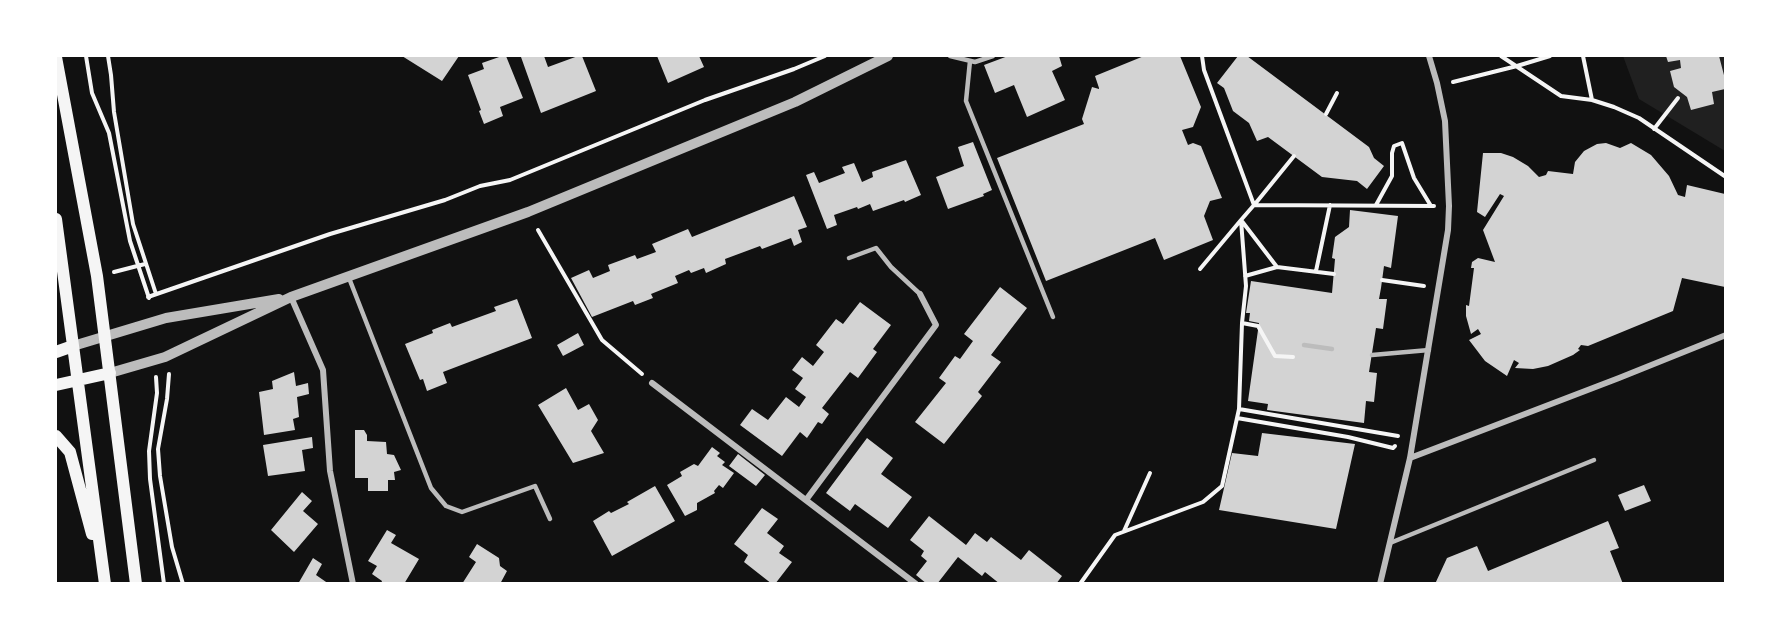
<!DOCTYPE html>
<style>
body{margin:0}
#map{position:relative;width:1781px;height:639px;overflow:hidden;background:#111;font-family:"Public Sans",sans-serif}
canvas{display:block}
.frame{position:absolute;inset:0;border:57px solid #fff;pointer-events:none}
</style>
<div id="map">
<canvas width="1781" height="639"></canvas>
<div class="frame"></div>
</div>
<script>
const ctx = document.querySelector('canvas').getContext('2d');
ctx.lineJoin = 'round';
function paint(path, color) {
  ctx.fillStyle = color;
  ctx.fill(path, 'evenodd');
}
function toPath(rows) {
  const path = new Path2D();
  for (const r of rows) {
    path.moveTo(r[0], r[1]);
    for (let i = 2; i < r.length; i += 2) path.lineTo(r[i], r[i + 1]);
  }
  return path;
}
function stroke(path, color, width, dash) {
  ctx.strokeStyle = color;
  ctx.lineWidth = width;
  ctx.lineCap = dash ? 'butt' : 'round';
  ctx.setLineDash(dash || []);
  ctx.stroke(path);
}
const green = toPath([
 [1623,56,1725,56,1725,151,1639,99]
]);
const building = toPath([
 [402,56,459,56,442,81],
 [502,56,506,56,523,98,500,107,503,116,484,124,479,111,481,110,468,75,484,69,482,63],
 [523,56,544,56,548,67,578,56,582,56,596,91,541,113,521,57],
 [657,56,699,56,704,67,668,83],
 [1008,56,1059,56,1062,66,1052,71,1065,100,1027,117,1014,85,995,93,984,65],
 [1144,56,1180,56,1201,107,1193,127,1182,130,1188,145,1193,143,1201,146,1222,198,1210,201,1204,216,1213,240,1164,260,1155,238,1046,281,997,158,1084,124,1082,119,1092,87,1099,89,1099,88,1095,76],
 [1238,56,1247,56,1369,147,1374,158,1384,166,1367,189,1357,181,1322,177,1268,137,1257,141,1249,123,1233,111,1224,88,1217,83],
 [1666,56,1719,56,1725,79,1725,89,1712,92,1714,104,1691,110,1687,97,1674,87,1670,71,1681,68,1680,60,1668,62],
 [973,142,992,190,983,194,984,196,948,209,936,177,964,166,958,147],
 [1606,143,1620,148,1631,143,1651,155,1669,176,1678,195,1685,197,1687,185,1725,194,1725,287,1682,278,1673,311,1588,346,1581,345,1578,349,1580,350,1573,355,1548,366,1533,369,1515,368,1519,363,1514,360,1507,376,1485,361,1469,340,1481,334,1478,329,1471,334,1466,316,1466,305,1469,306,1474,268,1471,268,1472,262,1478,258,1495,262,1483,230,1504,196,1500,194,1485,217,1477,212,1483,153,1501,153,1513,157,1528,166,1539,177,1546,175,1548,171,1573,174,1575,162,1584,151,1597,144],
 [906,160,921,195,905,202,904,200,873,211,870,204,858,209,857,207,834,215,837,225,827,229,806,175,814,172,819,183,845,173,842,167,854,163,862,182,873,177,872,172],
 [794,196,807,227,798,230,802,242,794,246,791,238,762,249,760,246,725,259,726,264,706,273,704,268,691,273,689,270,675,276,678,283,651,294,653,298,635,305,633,301,592,317,571,278,589,270,593,278,610,271,608,265,635,255,637,259,656,252,652,244,688,229,692,237],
 [1350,210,1398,216,1391,268,1384,266,1381,288,1379,299,1387,299,1383,329,1376,328,1369,372,1377,373,1374,402,1366,401,1364,423,1267,410,1268,404,1248,401,1259,323,1249,321,1250,313,1246,313,1251,281,1332,293,1335,259,1332,258,1335,237,1349,227],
 [1000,287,1027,308,991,355,1001,362,978,392,982,396,944,444,915,422,946,383,939,378,955,356,960,359,973,341,964,334],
 [517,299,532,338,443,372,447,383,427,391,423,379,420,380,405,344,433,333,432,330,450,323,452,327,496,311,494,307],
 [860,302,891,325,873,349,877,352,858,378,850,372,822,408,829,414,822,424,818,422,807,438,800,432,782,456,740,425,752,409,768,420,786,397,799,407,806,397,795,389,803,378,792,370,802,357,813,366,824,352,816,345,836,319,843,324],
 [578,333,584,345,563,356,557,345],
 [294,372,296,386,308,383,309,394,297,397,299,417,293,419,295,430,264,435,259,392,273,389,272,381],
 [566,388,578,410,589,404,598,420,591,431,604,453,573,463,538,405],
 [355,430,364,430,367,435,367,441,386,442,387,454,394,455,401,470,394,472,395,480,388,480,388,491,368,491,368,478,355,478],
 [1262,433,1355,444,1336,529,1219,510,1232,453,1258,456],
 [312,437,313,448,302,450,305,471,268,476,263,445],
 [867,438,893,458,881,474,912,497,888,528,855,504,850,511,826,493],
 [712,447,720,453,717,456,725,462,722,465,734,473,723,488,719,485,714,491,715,493,697,503,697,510,685,516,667,485,682,476,680,472,694,464,698,466],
 [738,454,765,475,756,486,729,466],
 [1644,485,1651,501,1625,511,1618,495],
 [655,486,675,521,612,556,593,521,609,511,611,513,629,504,627,502],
 [302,492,312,501,303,511,318,524,294,552,271,530],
 [762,508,778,519,767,533,784,546,779,553,792,562,775,584,772,584,744,562,748,555,734,544],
 [929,516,966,545,975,533,987,542,991,537,1021,560,1029,550,1062,576,1056,584,1000,584,985,572,982,576,958,557,937,584,927,584,916,575,927,561,921,556,924,551,910,540],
 [1608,521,1619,548,1610,551,1623,584,1435,584,1447,558,1477,546,1488,571],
 [387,530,396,535,391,543,419,559,404,584,381,584,382,581,372,574,377,566,368,561],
 [477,544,499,558,500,566,507,571,500,584,462,584,476,562,469,557],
 [313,558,322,564,316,575,329,584,298,584]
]);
const path = toPath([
 [86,56,92,93,109,133,130,241,149,298],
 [108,56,111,75,114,112,133,224,156,294],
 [1501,56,1561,96,1592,100,1614,107,1639,118,1726,177],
 [1583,56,1592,100],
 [1453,82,1517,66,1550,56],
 [1326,114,1337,93],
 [1654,129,1678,98],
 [1255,204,1294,156],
 [1254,205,1434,206],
 [1376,205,1392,176,1392,153,1394,146,1402,143,1414,178,1431,206],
 [538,230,602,340,642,374],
 [1200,269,1241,220,1277,267],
 [1316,271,1330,205],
 [114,272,145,264],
 [1245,276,1277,267,1334,274],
 [1382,280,1424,286],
 [148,297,330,234,445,200,480,186,510,180,705,100,794,69,825,56],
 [1242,323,1258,326,1275,356,1293,357],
 [169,374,167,399,158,449,160,476,172,547,183,584],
 [156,377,157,393,149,451,150,479,164,584],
 [1239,409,1398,436],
 [1237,418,1348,437,1393,448,1395,446],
 [1124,531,1150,473],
 [1080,584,1115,535,1203,502,1222,486,1239,409,1242,323,1246,286,1241,220,1254,205,1204,70,1202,56]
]);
const service = toPath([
 [950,56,975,62,993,56],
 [970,61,966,101,1053,317],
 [849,258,876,248,891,267,920,294],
 [349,278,431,488,446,506,462,512,535,486,550,519],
 [1304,345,1332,349],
 [1372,355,1429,350],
 [1390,543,1594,460]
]);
const minor = toPath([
 [291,297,323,370,330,471,353,584],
 [652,383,916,584],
 [1410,458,1619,378,1726,335],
 [806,500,936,325,920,294],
 [1380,584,1410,458,1448,230,1449,206,1445,121,1437,83,1429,56]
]);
const tertiary = toPath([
 [73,346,166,318,279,299],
 [110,373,165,357,291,297,528,212,795,102,888,56]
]);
const secondary = toPath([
 [56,57,97,276,136,584],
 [56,219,105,584],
 [56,352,73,346],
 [56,385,110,373],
 [56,436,70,452,92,534]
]);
paint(green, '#202020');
paint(building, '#d3d3d3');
stroke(path, '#f5f5f5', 4);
stroke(service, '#bcbcbc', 4.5);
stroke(minor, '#bcbcbc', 6);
stroke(tertiary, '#bcbcbc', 10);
stroke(secondary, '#f5f5f5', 12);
</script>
